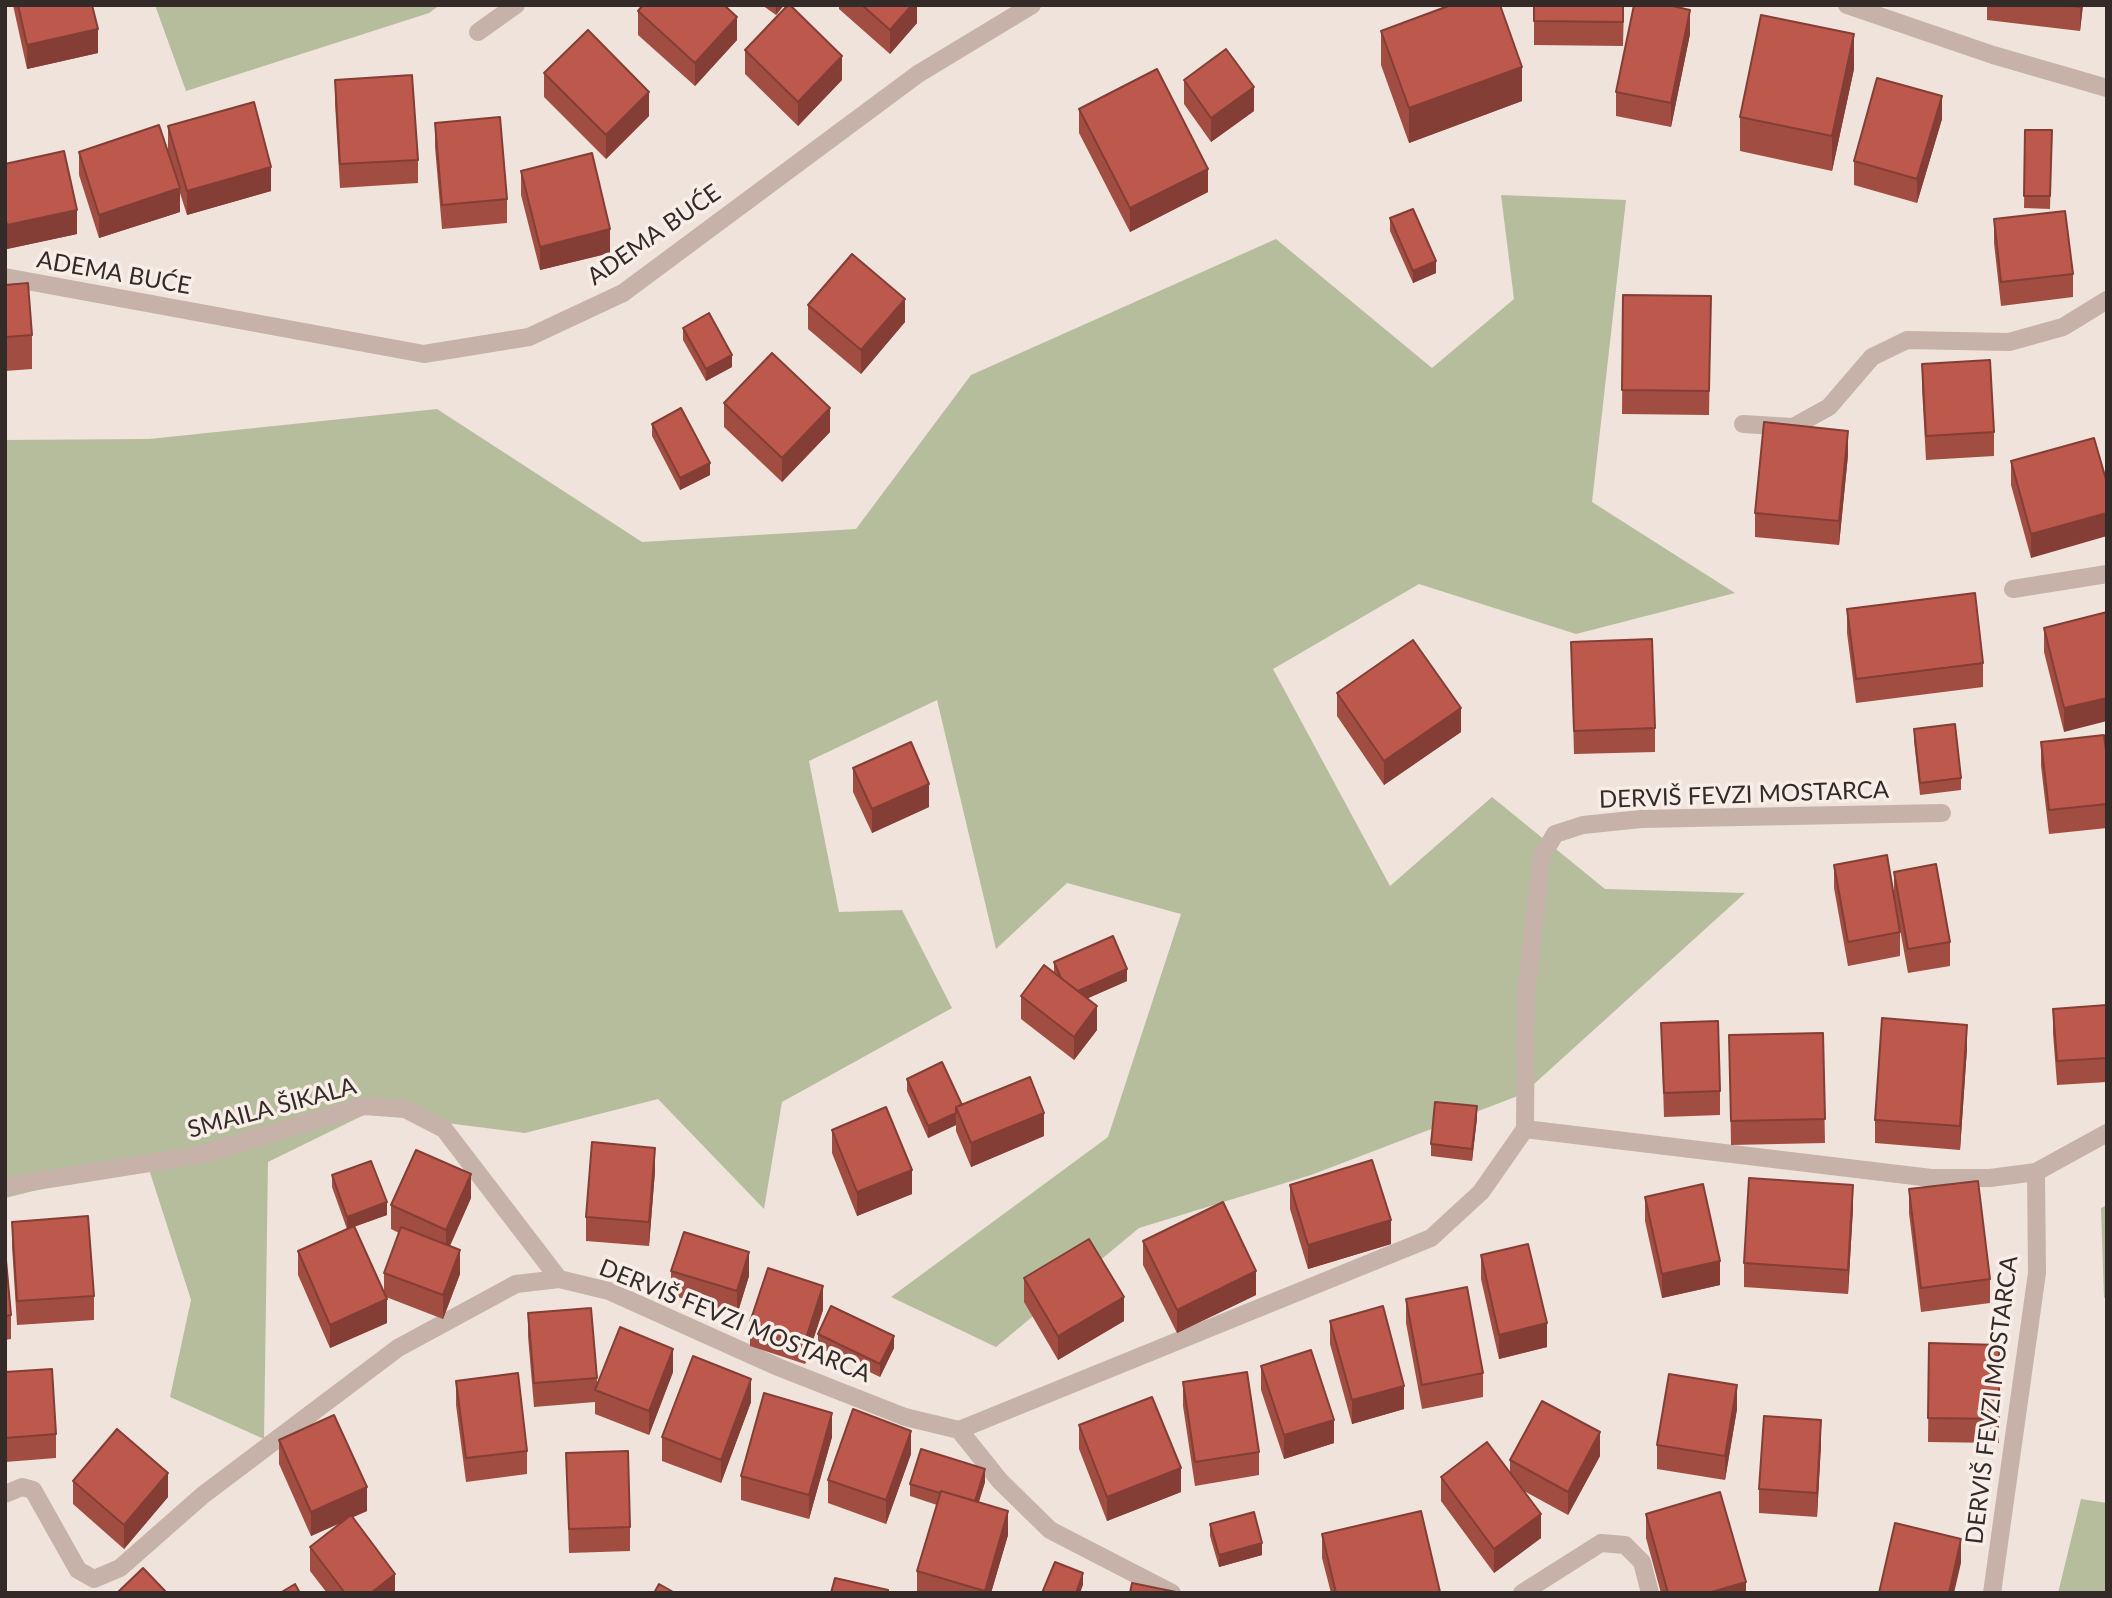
<!DOCTYPE html>
<meta charset="utf-8">
<style>
body{margin:0}
#map{position:relative;width:2112px;height:1598px;overflow:hidden;background:#efe3db;font-family:Lato,sans-serif}
canvas{display:block}
.frame{position:absolute;inset:0;border:7px solid #342a27;pointer-events:none}
</style>
<div id="map">
<canvas width="2112" height="1598"></canvas>
<div class="frame"></div>
</div>
<script>
const ctx = document.querySelector('canvas').getContext('2d');
ctx.lineJoin = 'round';
function paint(path, color) {
  ctx.fillStyle = color;
  ctx.fill(path, 'evenodd');
}
function toPath(rows) {
  const path = new Path2D();
  for (const r of rows) {
    path.moveTo(r[0], r[1]);
    for (let i = 2; i < r.length; i += 2) path.lineTo(r[i], r[i + 1]);
  }
  return path;
}
function stroke(path, color, width, dash) {
  ctx.strokeStyle = color;
  ctx.lineWidth = width;
  ctx.lineCap = dash ? 'butt' : 'round';
  ctx.setLineDash(dash || []);
  ctx.stroke(path);
}
function drawText(font, color, halo, rows, align = 'center') {
  ctx.font = font + ' Lato,sans-serif';
  ctx.lineWidth = 7;
  ctx.setLineDash([]);
  ctx.textBaseline = 'middle';
  ctx.strokeStyle = halo;
  ctx.fillStyle = color;
  for (const [text, x, y, turn = 0] of rows) {
    ctx.save();
    ctx.translate(x, y);
    ctx.rotate((+turn || 0) * Math.PI / 180);
    ctx.textAlign = isNaN(turn) ? turn : align;
    if (halo) ctx.strokeText(text, 0, 0);
    ctx.fillText(text, 0, 0);
    ctx.restore();
  }
}
const green = toPath([
 [155,5,440,5,429,13,186,91],
 [1501,195,1626,200,1592,502,1735,593,1576,634,1419,584,1273,669,1390,886,1492,797,1605,889,1745,893,1523,1094,1311,1175,1139,1228,996,1347,891,1297,1108,1137,1181,914,1067,883,996,949,937,700,809,761,839,912,902,910,952,1008,782,1102,764,1209,658,1099,525,1133,368,1113,268,1162,264,1439,170,1397,191,1300,147,1163,5,1198,5,440,149,439,437,409,642,542,856,529,971,375,1276,239,1432,368,1514,299],
 [2107,1205,2107,1298,2104,1298,2101,1208],
 [2081,1499,2107,1503,2107,1593,2058,1593]
]);
const minor = toPath([
 [1847,5,1993,55,2107,88],
 [478,32,516,5],
 [5,277,424,354,529,337,623,293,918,74,1032,5],
 [1743,424,1793,427,1829,407,1872,357,1907,340,2009,342,2063,327,2107,300],
 [2013,589,2107,574],
 [1525,1129,1931,1178,1990,1178,2036,1172,2107,1133],
 [5,1186,199,1155,364,1106,405,1109,444,1129,559,1279],
 [959,1430,1000,1481,1050,1530,1172,1593],
 [5,1494,22,1487,33,1490,78,1570,94,1579,120,1568,203,1495,398,1348,516,1284,559,1279,609,1291,778,1367,905,1417,959,1430,1431,1238,1481,1192,1525,1129,1526,996,1541,858,1555,834,1583,825,1641,819,1942,813],
 [1522,1593,1601,1543,1625,1545,1642,1562,1650,1593],
 [1992,1593,2037,1273,2036,1172]
]);
const wall = toPath([
 [13,5,92,5,98,53,27,69],
 [762,5,784,5,776,15],
 [839,5,917,5,917,23,890,54,839,9],
 [1534,5,1624,5,1623,46,1534,45],
 [1987,5,2083,5,2080,31,1987,20],
 [638,11,737,40,695,86,638,35],
 [1381,31,1522,101,1409,143,1381,65],
 [1690,34,1671,127,1616,116,1616,92],
 [745,50,842,80,798,126,745,74],
 [1854,69,1832,171,1740,151,1740,117],
 [544,73,649,116,606,159,544,97],
 [335,80,418,160,418,183,340,188,335,103],
 [1184,80,1254,111,1211,142,1184,104],
 [1079,109,1208,192,1130,232,1079,133],
 [1942,119,1917,203,1854,185,1854,161],
 [435,123,507,199,507,223,442,229,435,147],
 [168,126,271,191,187,215,180,193,180,212,99,238,79,175,79,152,168,150],
 [2025,130,2052,130,2050,209,2024,208],
 [5,164,77,234,7,249,5,240],
 [521,171,610,253,540,270,521,195],
 [1390,218,1436,273,1413,283,1390,231],
 [1994,219,2073,274,2073,297,2001,306,1994,243],
 [5,285,32,335,32,369,5,371],
 [1623,295,1711,296,1709,415,1622,414],
 [808,305,905,322,861,374,808,329],
 [683,328,732,367,706,381,683,340],
 [1922,364,1994,432,1994,456,1926,460,1922,388],
 [724,403,830,432,782,482,724,427],
 [652,424,710,475,680,490,652,436],
 [1848,455,1839,545,1755,537,1755,513],
 [2011,461,2107,483,2031,558,2011,485],
 [1847,609,1983,663,1983,687,1856,703,1847,633],
 [2107,612,2064,732,2044,652,2044,628],
 [1571,642,1655,728,1655,752,1574,754],
 [1337,693,1461,732,1384,785,1337,716],
 [1914,729,1961,778,1961,790,1920,795,1914,741],
 [2041,742,2107,758,2107,828,2049,834,2041,766],
 [853,768,929,807,872,833,853,792],
 [1834,865,1900,932,1900,956,1848,966,1834,888],
 [1894,872,1950,942,1950,966,1908,973,1894,896],
 [1054,962,1127,981,1088,998,1097,1030,1074,1060,1021,1019,1021,996,1054,973],
 [2107,1005,2107,1082,2057,1085,2053,1033,2053,1009],
 [1661,1023,1720,1091,1720,1115,1664,1117],
 [1823,1033,1825,1143,1731,1145,1729,1035],
 [1967,1048,1960,1150,1875,1143,1875,1120],
 [907,1079,962,1105,1044,1136,971,1167,956,1131,956,1125,928,1138,907,1091],
 [1477,1118,1472,1161,1431,1156,1431,1144],
 [832,1130,912,1194,857,1216,832,1153],
 [655,1171,649,1246,586,1241,586,1217],
 [332,1175,387,1215,354,1227,384,1293,384,1273,399,1233,391,1229,391,1205,471,1198,450,1246,460,1274,443,1319,386,1297,387,1323,330,1348,298,1275,298,1251,347,1229,332,1187],
 [1290,1185,1391,1244,1308,1269,1290,1209],
 [1909,1189,1990,1279,1990,1303,1921,1312,1909,1213],
 [1645,1197,1720,1285,1662,1298,1645,1221],
 [1853,1208,1848,1294,1744,1287,1744,1263],
 [12,1222,94,1296,94,1320,17,1325,12,1246],
 [1143,1241,1256,1295,1177,1333,1143,1265],
 [5,1249,11,1315,11,1339,5,1340],
 [1481,1255,1547,1347,1499,1359,1481,1279],
 [671,1271,749,1276,737,1315,671,1295],
 [1024,1278,1124,1321,1058,1360,1024,1302],
 [1406,1299,1483,1373,1483,1397,1422,1409,1406,1323],
 [823,1310,805,1364,750,1346,750,1322],
 [528,1313,597,1378,597,1385,673,1372,649,1435,595,1414,595,1402,534,1407,528,1336],
 [1330,1321,1404,1409,1352,1424,1330,1344],
 [818,1334,894,1348,880,1377,818,1347],
 [1929,1343,1999,1345,1999,1443,1928,1442],
 [1261,1366,1334,1443,1284,1459,1261,1390],
 [5,1372,56,1434,56,1458,5,1462],
 [456,1381,527,1451,527,1474,466,1482,456,1405],
 [1183,1382,1259,1452,1259,1475,1195,1486,1183,1406],
 [751,1402,721,1483,662,1461,662,1437],
 [1737,1409,1725,1480,1657,1469,1657,1445],
 [1079,1425,1181,1492,1107,1521,1079,1449],
 [832,1437,809,1519,741,1500,741,1476],
 [279,1440,367,1511,352,1517,395,1593,327,1593,310,1571,310,1547,345,1521,311,1536,279,1464],
 [1821,1444,1817,1517,1759,1513,1759,1489],
 [566,1453,630,1527,630,1551,569,1553],
 [911,1454,886,1524,828,1503,828,1480],
 [1600,1456,1568,1515,1524,1491,1541,1538,1494,1573,1441,1501,1441,1477,1510,1472,1510,1460],
 [73,1481,168,1497,124,1549,73,1504],
 [985,1482,979,1502,1008,1535,991,1593,917,1593,917,1571,937,1505,910,1496,910,1484],
 [1646,1514,1746,1593,1661,1593,1646,1538],
 [1210,1524,1262,1555,1219,1567,1210,1536],
 [1322,1534,1440,1593,1331,1593,1322,1558]
]);
const shadedWall = toPath([
 [776,5,784,5,776,15],
 [912,5,917,5,917,23,890,54,890,30],
 [2080,5,2083,5,2080,31],
 [1690,10,1690,34,1671,127,1671,103],
 [737,17,737,40,695,86,695,63],
 [98,29,98,53,27,69,27,45],
 [1854,34,1854,69,1832,171,1832,136],
 [842,56,842,80,798,126,798,102],
 [1522,67,1522,101,1409,143,1409,108],
 [1254,87,1254,111,1211,142,1211,118],
 [649,92,649,116,606,159,606,135],
 [1942,96,1942,119,1917,203,1917,179],
 [271,167,271,191,187,215,187,191],
 [1208,169,1208,192,1130,232,1130,208],
 [180,188,180,212,99,238,99,215],
 [77,210,77,234,7,249,7,225],
 [610,229,610,253,540,270,540,247],
 [1436,261,1436,273,1413,283,1413,271],
 [905,299,905,322,861,374,861,350],
 [732,355,732,367,706,381,706,369],
 [830,408,830,432,782,482,782,458],
 [1848,431,1848,455,1839,545,1839,521],
 [710,463,710,475,680,490,680,478],
 [2107,513,2107,536,2031,558,2031,534],
 [2107,698,2107,721,2064,732,2064,708],
 [1461,708,1461,732,1384,785,1384,761],
 [929,784,929,807,872,833,872,809],
 [1127,969,1127,981,1068,1007,1068,995],
 [1097,1006,1097,1030,1074,1060,1074,1037],
 [1967,1025,1967,1048,1960,1150,1960,1126],
 [1477,1106,1477,1118,1472,1161,1472,1149],
 [956,1113,956,1125,928,1138,928,1126],
 [1044,1113,1044,1136,971,1167,971,1143],
 [655,1148,655,1171,649,1246,649,1222],
 [912,1170,912,1194,857,1216,857,1192],
 [471,1174,471,1198,446,1254,446,1230],
 [1853,1185,1853,1208,1848,1294,1848,1270],
 [387,1202,387,1215,347,1229,347,1217],
 [1391,1220,1391,1244,1308,1269,1308,1245],
 [460,1250,460,1274,443,1319,443,1295],
 [749,1252,749,1276,737,1315,737,1291],
 [1720,1261,1720,1285,1662,1298,1662,1274],
 [1256,1271,1256,1295,1177,1333,1177,1310],
 [823,1286,823,1310,805,1364,805,1341],
 [1124,1297,1124,1321,1058,1360,1058,1336],
 [387,1299,387,1323,330,1348,330,1325],
 [1547,1323,1547,1347,1499,1359,1499,1335],
 [894,1336,894,1348,880,1377,880,1364],
 [673,1349,673,1372,649,1435,649,1411],
 [751,1379,751,1402,721,1483,721,1460],
 [1737,1385,1737,1409,1725,1480,1725,1456],
 [1404,1386,1404,1409,1352,1424,1352,1400],
 [832,1413,832,1437,809,1519,809,1495],
 [1334,1420,1334,1443,1284,1459,1284,1435],
 [1821,1420,1821,1444,1817,1517,1817,1493],
 [911,1431,911,1454,886,1524,886,1500],
 [1600,1432,1600,1456,1568,1515,1568,1492],
 [1181,1468,1181,1492,1107,1521,1107,1497],
 [985,1469,985,1482,974,1516,974,1504],
 [168,1473,168,1497,124,1549,124,1525],
 [367,1487,367,1511,311,1536,311,1512],
 [1008,1511,1008,1535,991,1593,985,1593],
 [1541,1514,1541,1538,1494,1573,1494,1549],
 [1961,1539,1961,1563,1954,1593,1949,1593],
 [1262,1543,1262,1555,1219,1567,1219,1555],
 [1083,1573,1083,1585,1080,1593,1076,1593],
 [395,1574,395,1593,371,1593],
 [1746,1582,1746,1593,1708,1593]
]);
const building = toPath([
 [18,5,92,5,98,29,27,45,18,5],
 [643,5,724,5,737,17,695,63,638,11,643,5],
 [788,5,790,5,842,56,798,102,745,50,788,5],
 [862,5,912,5,890,30,862,5],
 [1451,5,1500,5,1522,67,1409,108,1381,31,1451,5],
 [1534,5,1623,5,1623,22,1534,21,1534,5],
 [1634,5,1668,5,1690,10,1671,103,1616,92,1634,5],
 [2062,5,2080,5,2080,7,2062,5],
 [1761,15,1854,34,1832,136,1740,117,1761,15],
 [588,30,649,92,606,135,544,73,588,30],
 [1226,49,1254,87,1211,118,1184,80,1226,49],
 [1157,69,1208,169,1130,208,1079,109,1157,69],
 [412,75,418,160,340,164,335,80,412,75],
 [1877,78,1942,96,1917,179,1854,161,1877,78],
 [254,102,271,167,187,191,168,126,254,102],
 [500,117,507,199,442,205,435,123,500,117],
 [159,125,180,188,99,215,79,152,159,125],
 [2025,130,2052,130,2050,196,2024,196,2025,130],
 [64,151,77,210,7,225,5,217,5,164,64,151],
 [592,153,610,229,540,247,521,171,592,153],
 [1413,209,1436,261,1413,271,1390,218,1413,209],
 [2065,211,2073,274,2001,282,1994,219,2065,211],
 [852,254,905,299,861,350,808,305,852,254],
 [28,283,32,335,5,337,5,285,28,283],
 [1623,295,1711,296,1709,391,1622,390,1623,295],
 [709,313,732,355,706,369,683,328,709,313],
 [772,353,830,408,782,458,724,403,772,353],
 [1990,360,1994,432,1926,436,1922,364,1990,360],
 [681,408,710,463,680,478,652,424,681,408],
 [1764,422,1848,431,1839,521,1755,513,1764,422],
 [2094,438,2107,483,2107,513,2031,534,2011,461,2094,438],
 [1975,593,1983,663,1856,679,1847,609,1975,593],
 [2107,612,2107,698,2064,708,2044,628,2107,612],
 [1652,639,1655,728,1574,731,1571,642,1652,639],
 [1413,640,1461,708,1384,761,1337,693,1413,640],
 [1955,724,1961,778,1920,783,1914,729,1955,724],
 [2104,735,2107,758,2107,804,2049,810,2041,742,2104,735],
 [911,742,929,784,872,809,853,768,911,742],
 [1887,855,1900,932,1848,942,1834,865,1887,855],
 [1936,864,1950,942,1908,949,1894,872,1936,864],
 [1113,936,1127,969,1078,991,1061,978,1054,962,1113,936],
 [1044,965,1097,1006,1074,1037,1021,996,1044,965],
 [2107,1005,2107,1058,2057,1061,2053,1009,2107,1005],
 [1882,1018,1967,1025,1960,1126,1875,1120,1882,1018],
 [1718,1021,1720,1091,1664,1093,1661,1023,1718,1021],
 [1823,1033,1825,1119,1731,1121,1729,1035,1823,1033],
 [942,1062,962,1105,956,1107,956,1113,928,1126,907,1079,942,1062],
 [1030,1077,1044,1113,971,1143,956,1107,1030,1077],
 [1435,1102,1477,1106,1472,1149,1431,1144,1435,1102],
 [886,1107,912,1170,857,1192,832,1130,886,1107],
 [592,1142,655,1148,649,1222,586,1217,592,1142],
 [416,1150,471,1174,446,1230,391,1205,416,1150],
 [1372,1160,1391,1220,1308,1245,1290,1185,1372,1160],
 [371,1161,387,1202,347,1217,332,1175,371,1161],
 [1749,1178,1853,1185,1848,1270,1744,1263,1749,1178],
 [1978,1181,1990,1279,1921,1288,1909,1189,1978,1181],
 [1703,1184,1720,1261,1662,1274,1645,1197,1703,1184],
 [1223,1202,1256,1271,1177,1310,1143,1241,1223,1202],
 [88,1216,94,1296,17,1301,12,1222,88,1216],
 [354,1226,387,1299,330,1325,298,1251,354,1226],
 [401,1227,460,1250,443,1295,384,1273,401,1227],
 [684,1232,749,1252,737,1291,671,1271,684,1232],
 [1089,1239,1124,1297,1058,1336,1024,1278,1089,1239],
 [1528,1244,1547,1323,1499,1335,1481,1255,1528,1244],
 [5,1249,11,1315,5,1316,5,1249],
 [768,1268,823,1286,805,1341,750,1322,768,1268],
 [1467,1287,1483,1373,1422,1385,1406,1299,1467,1287],
 [831,1306,894,1336,880,1364,818,1334,831,1306],
 [1383,1306,1404,1386,1352,1400,1330,1321,1383,1306],
 [591,1308,597,1378,534,1383,528,1313,591,1308],
 [620,1327,673,1349,649,1411,595,1390,620,1327],
 [1929,1343,1999,1345,1999,1419,1928,1418,1929,1343],
 [1311,1350,1334,1420,1284,1435,1261,1366,1311,1350],
 [693,1356,751,1379,721,1460,662,1437,693,1356],
 [52,1369,56,1434,5,1438,5,1372,52,1369],
 [1247,1372,1259,1452,1195,1462,1183,1382,1247,1372],
 [518,1373,527,1451,466,1458,456,1381,518,1373],
 [1669,1374,1737,1385,1725,1456,1657,1445,1669,1374],
 [764,1393,832,1413,809,1495,741,1476,764,1393],
 [1152,1397,1181,1468,1107,1497,1079,1425,1152,1397],
 [1542,1401,1600,1432,1568,1492,1510,1460,1542,1401],
 [853,1409,911,1431,886,1500,828,1480,853,1409],
 [334,1415,367,1487,311,1512,279,1440,334,1415],
 [1764,1416,1821,1420,1817,1493,1759,1489,1764,1416],
 [117,1429,168,1473,124,1525,73,1481,117,1429],
 [1487,1442,1541,1514,1494,1549,1441,1477,1487,1442],
 [921,1449,985,1469,975,1501,941,1491,940,1493,910,1484,921,1449],
 [628,1451,630,1527,569,1529,566,1453,628,1451],
 [941,1491,1008,1511,985,1591,917,1571,941,1491],
 [1720,1492,1746,1582,1708,1593,1668,1593,1646,1514,1720,1492],
 [1421,1511,1440,1592,1336,1593,1322,1534,1421,1511],
 [1254,1512,1262,1543,1219,1555,1210,1524,1254,1512],
 [351,1515,395,1574,371,1593,345,1593,310,1547,351,1515],
 [1895,1523,1961,1539,1949,1593,1879,1593,1895,1523],
 [1055,1562,1083,1573,1076,1593,1042,1593,1055,1562],
 [143,1568,167,1593,117,1593,143,1568],
 [835,1578,888,1590,888,1593,831,1593,835,1578],
 [1132,1583,1181,1593,1130,1593,1132,1583],
 [295,1584,300,1593,280,1593,295,1584],
 [659,1584,675,1593,654,1593,659,1584]
]);
const streetNames = [
 ["ADEMA BUĆE",654,235,-35],
 ["ADEMA BUĆE",114,273,10],
 ["DERVIŠ FEVZI MOSTARCA",1744,795,-2],
 ["SMAILA ŠIKALA",272,1108,-15],
 ["DERVIŠ FEVZI MOSTARCA",735,1321,22],
 ["DERVIŠ FEVZI MOSTARCA",1992,1400,-83]
];
paint(green, '#b6bd9c');
stroke(minor, '#c6b2a8', 18);
paint(wall, '#a24d41');
paint(shadedWall, '#843e35');
paint(building, '#bc594c');
stroke(building, '#843e35', 2);
drawText('24px', '#342a27', '#f8eee7', streetNames);
</script>
